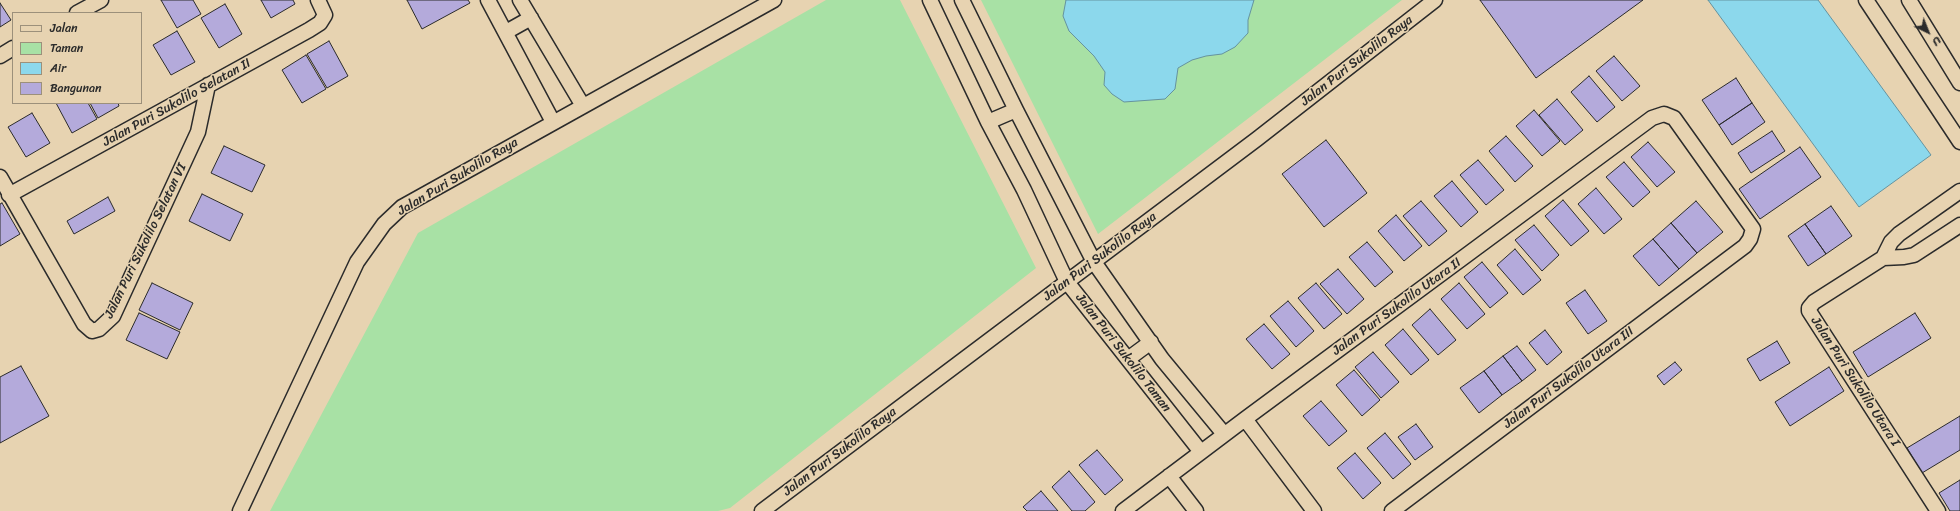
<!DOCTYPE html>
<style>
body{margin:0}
#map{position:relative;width:1960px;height:511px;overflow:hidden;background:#e7d3b1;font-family:Sriracha,sans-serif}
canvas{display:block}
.legend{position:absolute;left:12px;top:12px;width:130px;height:92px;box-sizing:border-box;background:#e7d3b1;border:1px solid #9c907b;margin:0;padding:5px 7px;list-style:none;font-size:12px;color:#2b2b2b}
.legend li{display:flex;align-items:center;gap:8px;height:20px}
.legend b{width:20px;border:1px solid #9c907b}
.north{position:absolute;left:1908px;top:12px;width:40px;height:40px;-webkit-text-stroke:3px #e7d3b1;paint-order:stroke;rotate:137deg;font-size:11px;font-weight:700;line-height:16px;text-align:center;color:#2b2b2b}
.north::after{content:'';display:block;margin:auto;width:14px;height:18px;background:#2b2b2b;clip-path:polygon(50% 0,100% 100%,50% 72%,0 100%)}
</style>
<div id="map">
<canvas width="1960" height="511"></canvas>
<ul class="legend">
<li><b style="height:5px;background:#e7d3b1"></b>Jalan</li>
<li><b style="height:11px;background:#a8e1a5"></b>Taman</li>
<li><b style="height:11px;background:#8cd8ec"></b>Air</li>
<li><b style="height:11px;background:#b4aadb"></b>Bangunan</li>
</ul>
<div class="north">U</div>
</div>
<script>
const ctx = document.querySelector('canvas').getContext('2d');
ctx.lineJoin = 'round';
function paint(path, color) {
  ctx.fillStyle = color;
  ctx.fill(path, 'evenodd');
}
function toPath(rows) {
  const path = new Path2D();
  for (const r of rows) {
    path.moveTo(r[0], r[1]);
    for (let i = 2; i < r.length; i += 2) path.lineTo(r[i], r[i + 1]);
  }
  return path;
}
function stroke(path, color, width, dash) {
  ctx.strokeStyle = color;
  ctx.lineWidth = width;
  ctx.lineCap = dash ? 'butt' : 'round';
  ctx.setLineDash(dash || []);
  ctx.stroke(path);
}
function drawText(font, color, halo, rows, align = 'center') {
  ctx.font = font + ' Sriracha,sans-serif';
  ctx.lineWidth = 3;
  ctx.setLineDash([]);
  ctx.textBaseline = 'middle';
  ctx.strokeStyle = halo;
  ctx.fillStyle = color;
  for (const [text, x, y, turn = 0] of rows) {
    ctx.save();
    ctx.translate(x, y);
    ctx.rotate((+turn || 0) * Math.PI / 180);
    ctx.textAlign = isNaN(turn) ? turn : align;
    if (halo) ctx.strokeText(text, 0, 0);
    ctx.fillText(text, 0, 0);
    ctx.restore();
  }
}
const green = toPath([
 [826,0,900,0,1036,268,730,508,718,511,270,511,418,233],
 [981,0,1402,0,1098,234]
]);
const water = toPath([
 [1066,0,1254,0,1248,20,1248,33,1235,47,1222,54,1206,56,1192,60,1178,68,1175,89,1165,99,1124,102,1112,94,1104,85,1105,72,1094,56,1069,31,1063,16,1066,0],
 [1708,0,1818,0,1931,155,1859,207,1708,0]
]);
const building = toPath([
 [161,0,193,0,201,14,177,28,161,0],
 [261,0,293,0,295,4,271,18,261,0],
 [407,0,468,0,470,3,422,29,407,0],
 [1480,0,1643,0,1536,78,1480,0],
 [0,3,11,20,0,27,0,3],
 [225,4,242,34,219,48,201,18,225,4],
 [177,31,195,62,171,75,153,45,177,31],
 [329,41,348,76,327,88,307,54,329,41],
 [306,55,326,89,302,103,282,70,306,55],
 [1614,56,1640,86,1622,101,1596,71,1614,56],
 [1589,76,1615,107,1597,122,1571,92,1589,76],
 [1736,78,1752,103,1719,125,1702,100,1736,78],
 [1557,99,1583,130,1565,145,1539,115,1557,99],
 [56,103,88,103,97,119,72,133,56,103],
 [90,103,118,103,119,106,98,118,90,103],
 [1752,103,1765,122,1732,145,1719,125,1752,103],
 [1534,110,1560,141,1542,156,1516,126,1534,110],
 [32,113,50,143,26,157,8,127,32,113],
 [1772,131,1785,151,1751,173,1738,153,1772,131],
 [1506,136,1533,166,1515,182,1489,151,1506,136],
 [1326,140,1367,193,1324,227,1282,174,1326,140],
 [1648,142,1675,172,1657,187,1631,157,1648,142],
 [224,146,265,165,252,192,211,173,224,146],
 [1800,147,1821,177,1760,219,1739,189,1800,147],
 [1478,160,1504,190,1486,205,1460,175,1478,160],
 [1624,162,1650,192,1633,207,1606,177,1624,162],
 [1452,181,1478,212,1461,227,1434,196,1452,181],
 [1596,188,1622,219,1604,234,1578,204,1596,188],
 [202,194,243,214,230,241,189,221,202,194],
 [108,197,115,211,74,234,67,221,108,197],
 [1563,200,1589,231,1571,246,1545,216,1563,200],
 [1421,201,1447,231,1429,246,1403,216,1421,201],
 [1696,201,1723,232,1697,253,1671,223,1696,201],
 [2,203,20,234,0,246,0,204,2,203],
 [1831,206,1852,236,1826,254,1805,224,1831,206],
 [1396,215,1422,246,1404,261,1378,231,1396,215],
 [1671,223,1697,253,1679,269,1653,239,1671,223],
 [1805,224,1826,254,1808,266,1788,236,1805,224],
 [1534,225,1559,255,1542,271,1515,240,1534,225],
 [1653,239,1679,269,1659,286,1633,256,1653,239],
 [1367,242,1393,272,1375,287,1349,257,1367,242],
 [1515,249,1541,280,1523,295,1497,265,1515,249],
 [1482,262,1508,293,1490,308,1464,277,1482,262],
 [1338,269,1364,299,1347,314,1320,284,1338,269],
 [152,283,193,303,180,330,139,310,152,283],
 [1316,283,1342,314,1324,329,1298,298,1316,283],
 [1459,283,1485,314,1467,329,1441,299,1459,283],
 [1585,290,1607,321,1588,334,1566,303,1585,290],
 [1288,301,1314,331,1296,347,1270,316,1288,301],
 [1430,309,1456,340,1438,355,1412,325,1430,309],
 [139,313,180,332,167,359,126,340,139,313],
 [1915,313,1931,338,1868,377,1853,352,1915,313],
 [1264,324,1290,354,1272,369,1246,339,1264,324],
 [1403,329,1429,360,1411,375,1385,345,1403,329],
 [1545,330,1562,352,1547,365,1529,343,1545,330],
 [1777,341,1790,363,1760,381,1747,359,1777,341],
 [1517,346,1536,370,1522,381,1503,356,1517,346],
 [1373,352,1399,382,1381,398,1355,367,1373,352],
 [1503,356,1522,381,1502,395,1484,371,1503,356],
 [1675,362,1682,370,1664,385,1657,376,1675,362],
 [21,366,49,416,0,443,0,377,21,366],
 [1829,367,1844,391,1790,426,1775,402,1829,367],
 [1354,370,1380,400,1362,416,1336,385,1354,370],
 [1484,371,1502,395,1479,413,1460,388,1484,371],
 [1321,401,1347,431,1329,446,1303,416,1321,401],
 [1960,416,1960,450,1922,473,1907,448,1960,416],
 [1416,424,1433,447,1415,460,1398,437,1416,424],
 [1385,433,1411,464,1393,479,1367,448,1385,433],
 [1097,450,1123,480,1105,495,1079,465,1097,450],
 [1355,453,1381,483,1363,499,1337,468,1355,453],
 [1069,471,1095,502,1085,511,1072,511,1052,487,1069,471],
 [1960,480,1960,511,1950,511,1939,493,1960,480],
 [1041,491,1058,511,1027,511,1023,507,1041,491]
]);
const street = toPath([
 [488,0,553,122],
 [520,0,583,106],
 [930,0,988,122,1024,190,1067,282,1201,452],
 [962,0,1016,110,1094,262,1162,359,1224,434],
 [1866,0,1960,142],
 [1909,0,1960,83],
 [77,13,101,0],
 [506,32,531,18],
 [0,56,13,48],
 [988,122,1016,110],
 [0,177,84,324,92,331,99,329,113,316,198,132,208,85],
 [1960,191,1899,234,1891,242,1883,258,1904,257,1914,255,1960,225],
 [9,195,309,30,320,23,325,15,318,0],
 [1883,258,1814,302,1809,308,1809,311,1938,511],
 [1128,359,1151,342],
 [1245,419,1314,511],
 [1169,476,1196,511],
 [240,511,357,262,384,224,402,207,774,0],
 [762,511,1257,139,1435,0],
 [1123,511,1245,419,1652,118,1664,114,1674,118,1753,229,1750,239,1745,246,1392,511]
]);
const streetNames = [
 ["Jalan Puri Sukolilo Raya",1357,61,-38],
 ["Jalan Puri Sukolilo Selatan II",177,103,-29],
 ["Jalan Puri Sukolilo Raya",458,177,-31],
 ["Jalan Puri Sukolilo Selatan VI",146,241,-64],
 ["Jalan Puri Sukolilo Raya",1100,257,-37],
 ["Jalan Puri Sukolilo Utara II",1397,307,-36],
 ["Jalan Puri Sukolilo Taman",1123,353,52],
 ["Jalan Puri Sukolilo Utara III",1569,378,-37],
 ["Jalan Puri Sukolilo Utara I",1855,382,57],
 ["Jalan Puri Sukolilo Raya",840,452,-37]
];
paint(green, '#a8e1a5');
paint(water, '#8cd8ec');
stroke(water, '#65939f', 1);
paint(building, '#b4aadb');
stroke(building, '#2b2b2b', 1);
stroke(street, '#2b2b2b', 17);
stroke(street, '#e7d3b1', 14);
drawText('13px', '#2b2b2b', '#e7d3b1', streetNames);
</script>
